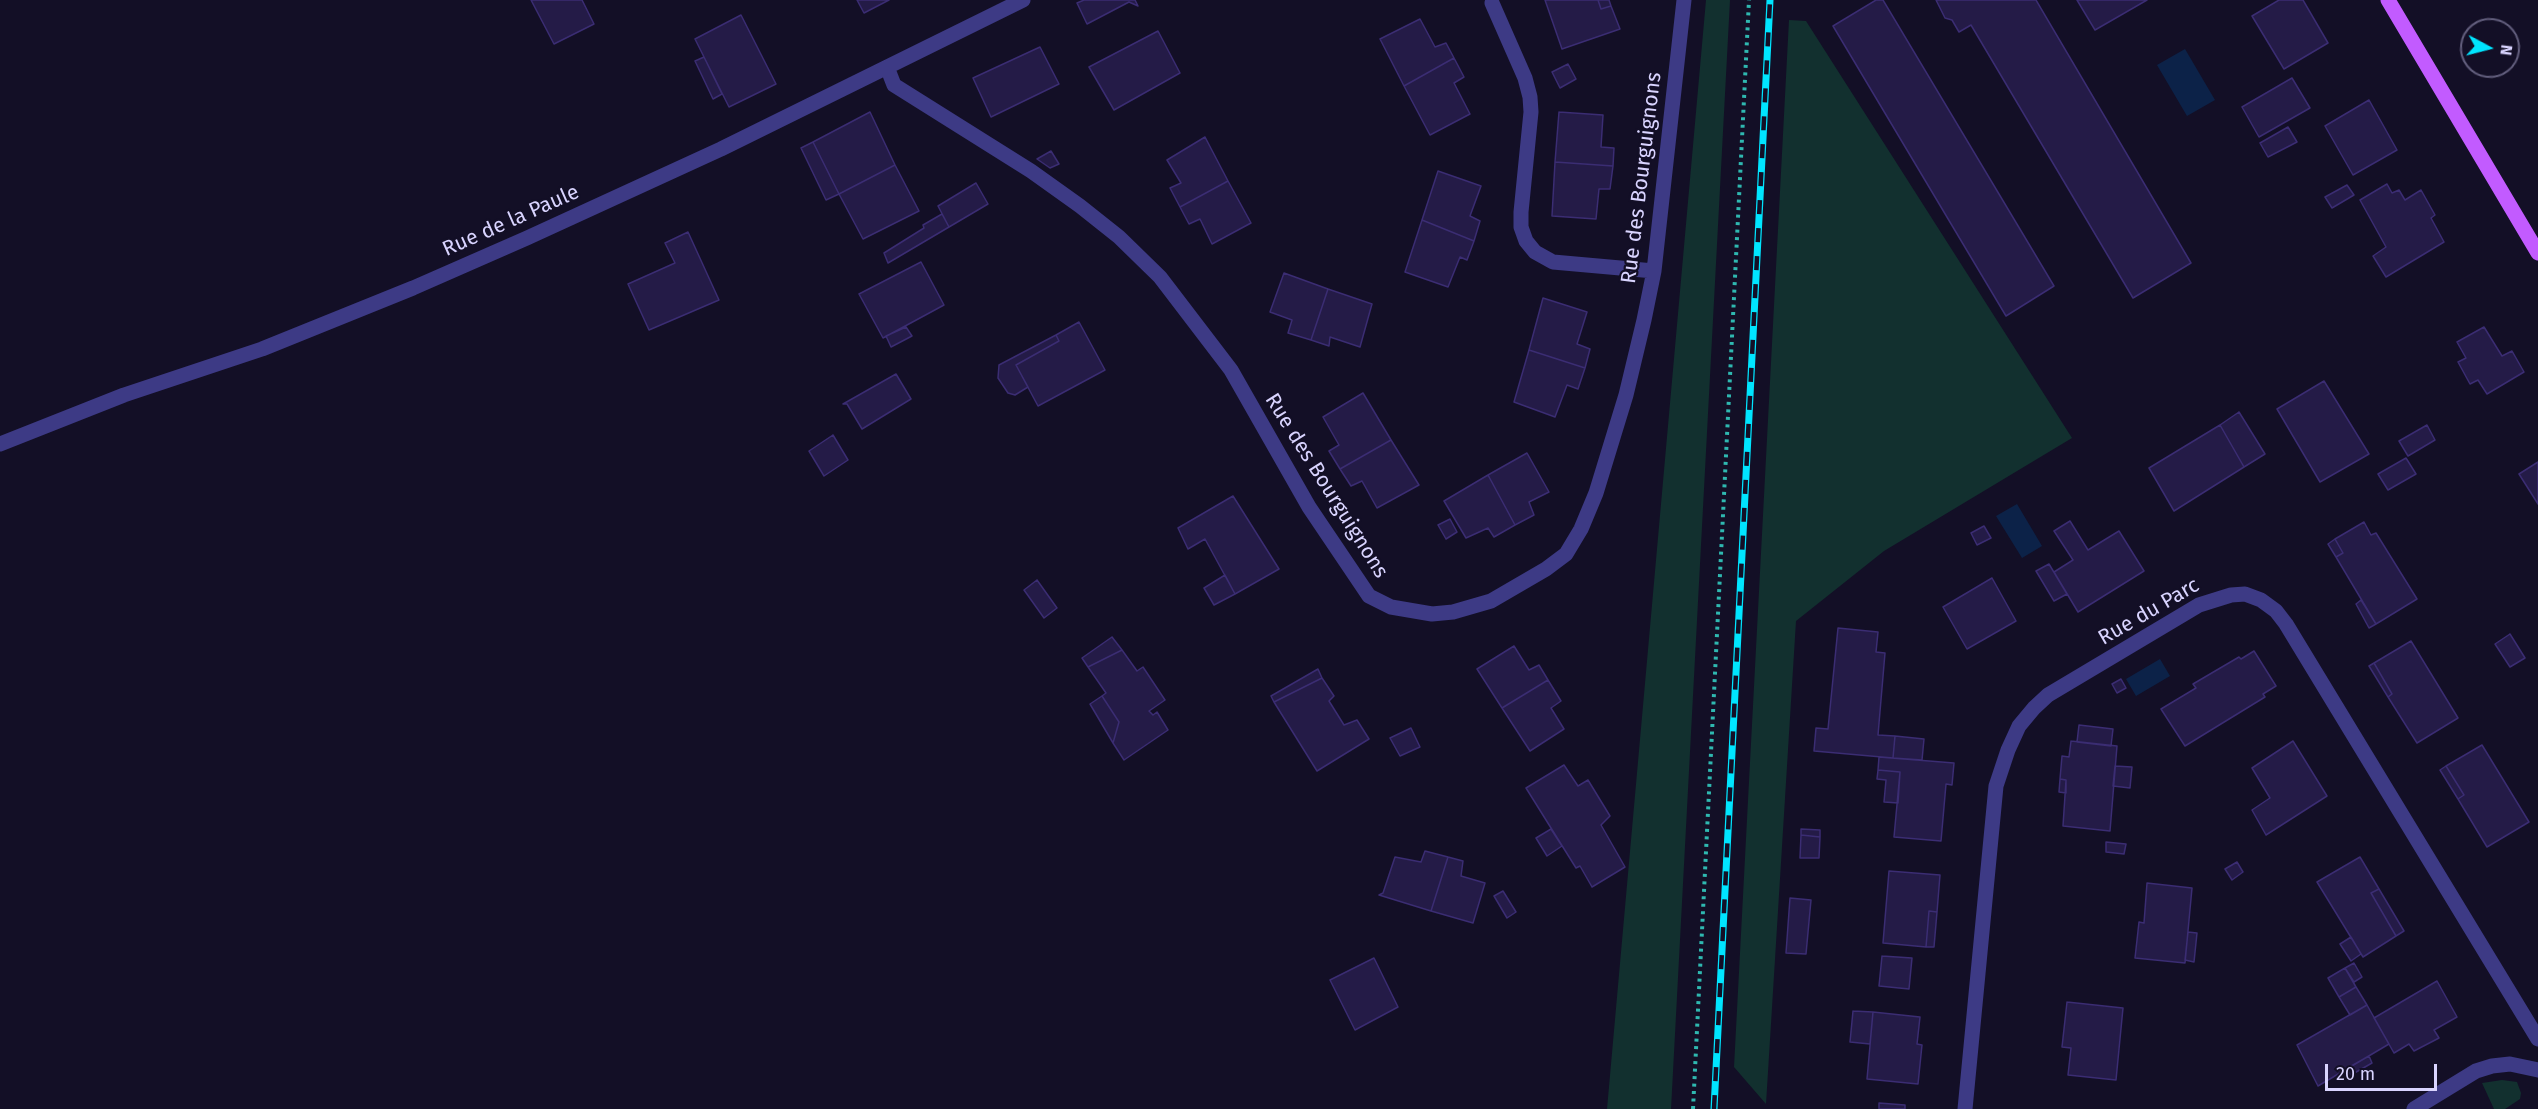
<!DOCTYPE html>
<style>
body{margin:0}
#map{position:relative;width:2538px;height:1109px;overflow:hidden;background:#130f26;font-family:"Fira Sans",sans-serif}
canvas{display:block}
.north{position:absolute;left:2460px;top:18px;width:60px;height:60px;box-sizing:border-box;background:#130f26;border:2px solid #625e7d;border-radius:50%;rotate:97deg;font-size:16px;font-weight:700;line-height:24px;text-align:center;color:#d9d4ff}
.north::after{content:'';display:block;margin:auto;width:21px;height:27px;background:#00e5ff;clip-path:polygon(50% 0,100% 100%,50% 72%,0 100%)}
.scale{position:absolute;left:2325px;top:1064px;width:112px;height:27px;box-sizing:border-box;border:3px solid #d9d4ff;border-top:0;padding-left:8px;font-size:18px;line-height:21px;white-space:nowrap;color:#d9d4ff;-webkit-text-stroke:4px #130f26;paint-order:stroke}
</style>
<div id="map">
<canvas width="2538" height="1109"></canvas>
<div class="north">N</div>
<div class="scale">20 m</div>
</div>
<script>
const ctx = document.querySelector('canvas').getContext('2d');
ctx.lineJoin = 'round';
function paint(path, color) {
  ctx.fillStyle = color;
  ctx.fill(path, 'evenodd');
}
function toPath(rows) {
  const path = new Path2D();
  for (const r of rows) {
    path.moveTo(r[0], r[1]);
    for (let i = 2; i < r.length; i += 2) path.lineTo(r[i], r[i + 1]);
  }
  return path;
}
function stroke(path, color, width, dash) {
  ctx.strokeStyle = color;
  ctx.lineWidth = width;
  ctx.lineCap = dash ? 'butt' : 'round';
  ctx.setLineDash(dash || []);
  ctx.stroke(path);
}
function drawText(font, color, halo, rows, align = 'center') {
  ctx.font = font + ' "Fira Sans",sans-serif';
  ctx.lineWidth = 4.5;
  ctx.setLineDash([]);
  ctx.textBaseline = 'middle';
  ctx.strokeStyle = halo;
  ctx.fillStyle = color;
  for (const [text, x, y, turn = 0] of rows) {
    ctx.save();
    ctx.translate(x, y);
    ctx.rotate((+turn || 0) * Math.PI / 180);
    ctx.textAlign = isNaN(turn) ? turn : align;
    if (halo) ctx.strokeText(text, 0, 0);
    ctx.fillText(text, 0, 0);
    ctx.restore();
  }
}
const green = toPath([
 [1706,0,1730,0,1671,1109,1607,1109],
 [1789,20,1806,21,2072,438,1884,551,1796,621,1766,1104,1734,1067],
 [2502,1080,2517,1082,2521,1093,2520,1099,2505,1109,2494,1109,2482,1083]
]);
const water = toPath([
 [2185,49,2215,100,2187,116,2157,65],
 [2017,504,2042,546,2022,558,1996,516],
 [2160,659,2170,676,2136,696,2126,679]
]);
const building = toPath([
 [531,0,582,0,594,24,554,44,531,0],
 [857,0,889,0,864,13,857,0],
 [1084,0,1135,0,1138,6,1129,2,1087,24,1077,3,1084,0],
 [1545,0,1598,0,1601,9,1611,6,1620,29,1562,49,1545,0],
 [1598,0,1609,0,1611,6,1601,9,1598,0],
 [1876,0,1883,0,2054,286,2006,316,1833,26,1876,0],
 [1936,0,2036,0,2191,263,2133,298,1971,25,1959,32,1952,20,1945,18,1936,0],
 [2077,0,2147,0,2095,30,2077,0],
 [2279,0,2303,0,2328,43,2284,69,2252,16,2279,0],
 [741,15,776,84,729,107,695,39,741,15],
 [1420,19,1435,47,1446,43,1454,58,1404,86,1380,39,1420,19],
 [1158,31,1180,73,1114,110,1089,67,1158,31],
 [1040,47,1059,84,991,117,973,78,1040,47],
 [704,57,722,94,713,99,695,61,704,57],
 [1454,58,1464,77,1454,83,1470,114,1430,135,1404,86,1454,58],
 [1568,64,1576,79,1560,88,1552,72,1568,64],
 [2292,78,2310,108,2259,137,2242,107,2292,78],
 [2369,100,2397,150,2353,175,2325,126,2369,100],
 [870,112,895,165,839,194,813,142,870,112],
 [1559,112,1603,115,1601,147,1614,148,1613,166,1555,162,1559,112],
 [2288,127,2297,142,2268,157,2260,143,2288,127],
 [1205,137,1228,181,1180,207,1170,188,1181,183,1167,160,1205,137],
 [813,142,839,194,826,200,801,148,813,142],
 [1051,151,1059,164,1050,168,1037,159,1051,151],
 [1555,162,1613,166,1610,189,1599,189,1596,219,1552,216,1555,162],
 [895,165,919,211,863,239,839,194,895,165],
 [1438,171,1481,186,1470,216,1480,221,1474,241,1422,220,1438,171],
 [1228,181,1251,223,1212,244,1200,219,1189,224,1180,207,1228,181],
 [976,183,988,204,949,227,938,206,976,183],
 [2387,184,2392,193,2399,190,2405,200,2421,190,2435,215,2431,218,2444,242,2386,277,2373,256,2386,247,2360,200,2387,184],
 [2347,185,2354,195,2332,208,2325,197,2347,185],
 [942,214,949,227,888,263,884,253,924,228,923,225,942,214],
 [1422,220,1474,241,1467,260,1460,257,1448,287,1405,272,1422,220],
 [688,232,719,300,649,330,628,284,675,263,665,243,688,232],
 [921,262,944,305,883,338,859,294,921,262],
 [1284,273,1328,289,1311,340,1288,333,1292,320,1270,312,1284,273],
 [1328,289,1372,304,1360,347,1330,337,1329,346,1311,340,1328,289],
 [1543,298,1587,312,1577,344,1590,349,1585,368,1529,350,1543,298],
 [1079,322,1105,370,1038,406,1016,365,1059,341,1056,335,1079,322],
 [906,327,912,336,891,347,886,336,906,327],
 [2484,327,2502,356,2512,351,2524,372,2487,394,2478,380,2470,384,2458,362,2466,358,2457,342,2484,327],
 [1056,335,1059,341,1016,365,1028,387,1015,395,1008,393,998,378,999,365,1056,335],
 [1529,350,1585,368,1578,389,1567,385,1555,417,1514,402,1529,350],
 [896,374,911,399,862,429,847,404,843,404,896,374],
 [2324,381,2369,454,2320,482,2277,409,2324,381],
 [1363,393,1391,440,1340,469,1329,451,1339,445,1323,417,1363,393],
 [2239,412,2265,454,2244,467,2220,425,2239,412],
 [2220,425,2244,467,2174,511,2149,468,2220,425],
 [2427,425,2435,440,2408,456,2399,441,2427,425],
 [833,435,848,460,824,476,809,451,833,435],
 [1391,440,1419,485,1377,508,1362,481,1351,486,1340,469,1391,440],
 [1527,453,1549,492,1529,502,1534,515,1515,525,1488,475,1527,453],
 [2406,458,2416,474,2388,490,2378,474,2406,458],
 [2538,462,2538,504,2519,474,2538,462],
 [1488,475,1515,525,1494,537,1488,528,1466,538,1444,501,1488,475],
 [1233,496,1279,569,1235,594,1205,539,1188,549,1178,528,1233,496],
 [1450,519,1457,532,1446,539,1438,525,1450,519],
 [2070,521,2088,550,2119,531,2144,571,2078,612,2054,572,2073,560,2054,531,2070,521],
 [2364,522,2371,535,2376,533,2417,599,2376,624,2336,557,2343,553,2335,539,2364,522],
 [1984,526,1991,538,1977,545,1971,533,1984,526],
 [2335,539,2343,553,2336,557,2328,544,2335,539],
 [2049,564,2067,594,2054,601,2036,571,2049,564],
 [1225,575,1235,594,1214,605,1204,588,1225,575],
 [1992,578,2016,621,1967,649,1943,607,1992,578],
 [1037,580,1057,608,1044,618,1024,590,1037,580],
 [2361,600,2376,624,2369,628,2356,604,2361,600],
 [1838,628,1878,632,1876,652,1885,653,1878,735,1895,736,1893,758,1814,751,1816,728,1828,729,1838,628],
 [2510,634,2525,658,2510,667,2495,644,2510,634],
 [1112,637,1122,650,1088,667,1082,658,1112,637],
 [2411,641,2458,718,2417,743,2388,697,2392,694,2374,663,2411,641],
 [1514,646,1529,670,1539,665,1548,680,1502,708,1477,669,1514,646],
 [1122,650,1137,671,1143,667,1165,700,1149,711,1153,715,1157,712,1168,730,1124,760,1113,743,1119,722,1102,696,1106,693,1088,667,1122,650],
 [2254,651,2276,686,2263,694,2265,697,2185,746,2161,709,2196,688,2193,684,2239,657,2241,659,2254,651],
 [2374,663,2392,694,2388,697,2369,666,2374,663],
 [1318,669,1322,678,1274,702,1271,696,1318,669],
 [1322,678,1334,696,1329,701,1344,725,1357,720,1369,739,1317,771,1274,702,1322,678],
 [2121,679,2126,688,2117,693,2112,684,2121,679],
 [1548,680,1561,701,1551,708,1564,729,1530,751,1502,708,1548,680],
 [1102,696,1119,722,1113,743,1090,704,1102,696],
 [2079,725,2113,729,2111,746,2077,742,2079,725],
 [1411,728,1420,747,1400,756,1390,738,1411,728],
 [1895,736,1924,739,1922,760,1893,758,1895,736],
 [2071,741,2117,746,2110,831,2063,826,2066,780,2060,779,2062,756,2069,757,2071,741],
 [2293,741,2327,796,2266,835,2252,810,2270,798,2252,768,2293,741],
 [2482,745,2529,822,2487,847,2458,799,2464,795,2446,766,2482,745],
 [1879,757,1954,763,1952,785,1946,784,1941,841,1894,837,1900,772,1878,770,1879,757],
 [1564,765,1578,786,1588,780,1610,816,1601,825,1625,867,1592,887,1580,866,1576,868,1526,788,1564,765],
 [2115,766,2132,767,2130,788,2113,786,2115,766],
 [2446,766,2464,795,2458,799,2440,770,2446,766],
 [1878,770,1900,772,1898,803,1884,802,1886,780,1877,779,1878,770],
 [2060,779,2066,780,2066,793,2059,792,2060,779],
 [1551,829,1562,846,1547,856,1536,838,1551,829],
 [1801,829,1820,830,1820,837,1801,835,1801,829],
 [1801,835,1820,837,1819,858,1800,858,1801,835],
 [2106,842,2126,844,2124,854,2106,852,2106,842],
 [1425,851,1448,857,1431,911,1379,895,1383,893,1395,857,1421,862,1425,851],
 [1448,857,1463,861,1461,876,1485,883,1473,923,1431,911,1448,857],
 [2360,857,2379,889,2371,893,2396,936,2363,957,2317,882,2360,857],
 [2237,862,2243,872,2232,880,2225,869,2237,862],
 [1889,871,1940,875,1937,912,1929,911,1926,947,1883,943,1889,871],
 [2147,883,2192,888,2185,963,2135,958,2139,922,2144,923,2147,883],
 [2379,889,2404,931,2396,936,2371,893,2379,889],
 [1503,891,1516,912,1507,918,1494,896,1503,891],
 [1790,898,1811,900,1806,954,1786,953,1790,898],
 [1929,911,1937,912,1934,947,1926,947,1929,911],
 [2188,932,2197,933,2194,962,2185,960,2188,932],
 [2351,937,2361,954,2351,961,2340,944,2351,937],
 [1882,956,1912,958,1909,989,1879,986,1882,956],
 [1374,958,1398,1007,1355,1030,1330,980,1374,958],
 [2354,963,2362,977,2354,982,2345,968,2354,963],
 [2345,968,2356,987,2339,997,2328,978,2345,968],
 [2437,981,2457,1017,2434,1030,2439,1038,2414,1051,2409,1044,2394,1053,2374,1018,2437,981],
 [2356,987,2367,1005,2350,1015,2339,997,2356,987],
 [2067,1002,2123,1008,2116,1080,2068,1075,2071,1048,2062,1047,2067,1002],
 [2367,1005,2389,1044,2318,1086,2297,1045,2367,1005],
 [1853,1011,1873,1012,1870,1044,1850,1042,1853,1011],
 [1873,1012,1920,1017,1917,1044,1922,1045,1918,1084,1867,1079,1873,1012],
 [2369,1056,2372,1063,2351,1075,2346,1069,2369,1056],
 [1879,1103,1905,1105,1905,1109,1879,1109,1879,1103]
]);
const path = toPath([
 [1693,1109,1749,0]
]);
const minor = toPath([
 [1492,3,1525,78,1530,97,1531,112,1521,212,1521,227,1526,241,1535,252,1553,262,1654,271],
 [887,67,894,85,1031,171,1080,206,1119,237,1160,277,1231,370,1309,507,1369,596,1391,607,1432,614,1453,612,1491,601,1546,569,1566,554,1581,529,1596,493,1626,395,1644,320,1654,271,1684,0],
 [0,444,124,395,262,349,413,288,527,238,721,149,1023,0],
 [1965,1109,1996,786,2008,750,2019,726,2034,708,2048,695,2199,605,2231,595,2245,594,2261,600,2276,611,2286,624,2538,1039],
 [2414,1109,2476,1071,2492,1066,2510,1064,2538,1070]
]);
const major = toPath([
 [2388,0,2538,253]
]);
const rail = toPath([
 [1714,1109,1770,0]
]);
const streetNames = [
 ["Rue des Bourguignons",1642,178,-83],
 ["Rue de la Paule",511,221,-24],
 ["Rue des Bourguignons",1326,486,58],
 ["Rue du Parc",2149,612,-30]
];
paint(green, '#12302f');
paint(water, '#0c2248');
paint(building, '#241b47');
stroke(building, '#3b2d73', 1.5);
stroke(path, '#2fb8b0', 4, [3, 4.5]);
stroke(minor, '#3d3a85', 15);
stroke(major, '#c25bff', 15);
stroke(rail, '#00e5ff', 7);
stroke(rail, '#130f26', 4.5, [14]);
drawText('21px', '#d9d4ff', '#130f26', streetNames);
</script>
